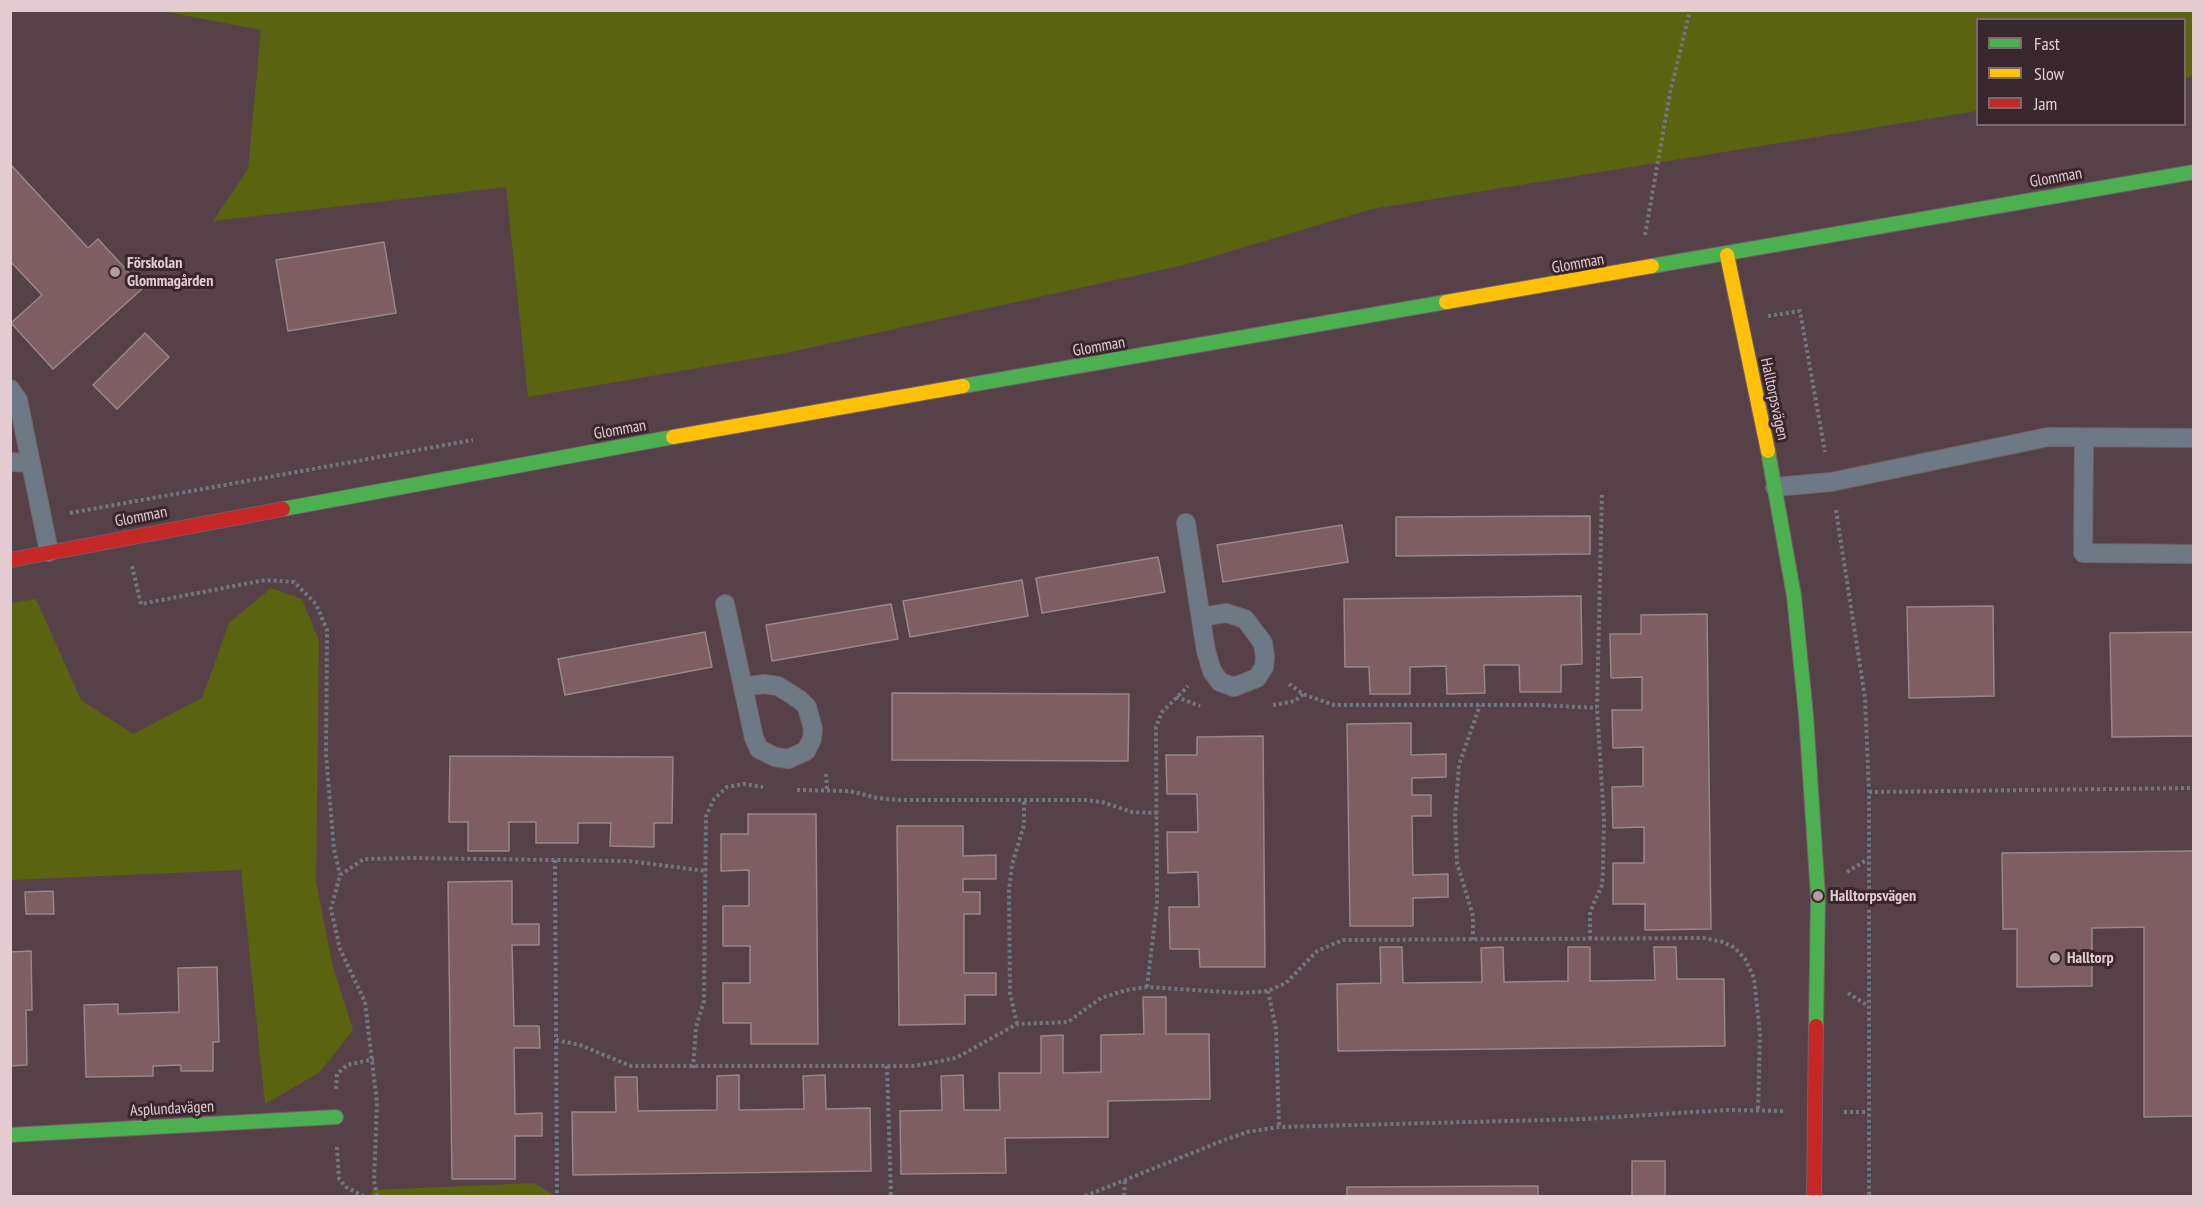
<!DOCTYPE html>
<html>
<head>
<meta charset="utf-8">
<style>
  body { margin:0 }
  #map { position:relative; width:2204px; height:1207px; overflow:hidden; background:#574148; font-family:"PT Sans Narrow",sans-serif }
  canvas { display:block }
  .frame { position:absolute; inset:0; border:12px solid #e3cbd1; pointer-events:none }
  .legend { position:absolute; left:1976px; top:18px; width:210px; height:108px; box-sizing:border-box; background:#38272c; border:2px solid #7c696e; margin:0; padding:8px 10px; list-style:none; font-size:18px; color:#e3cbd1 }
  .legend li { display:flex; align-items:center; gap:12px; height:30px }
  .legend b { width:30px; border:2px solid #7c696e }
</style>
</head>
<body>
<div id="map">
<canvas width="2204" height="1207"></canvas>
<div class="frame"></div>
<ul class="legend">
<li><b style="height:8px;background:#4caf50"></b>Fast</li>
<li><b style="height:8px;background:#ffc107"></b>Slow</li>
<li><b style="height:8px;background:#c62828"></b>Jam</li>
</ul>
</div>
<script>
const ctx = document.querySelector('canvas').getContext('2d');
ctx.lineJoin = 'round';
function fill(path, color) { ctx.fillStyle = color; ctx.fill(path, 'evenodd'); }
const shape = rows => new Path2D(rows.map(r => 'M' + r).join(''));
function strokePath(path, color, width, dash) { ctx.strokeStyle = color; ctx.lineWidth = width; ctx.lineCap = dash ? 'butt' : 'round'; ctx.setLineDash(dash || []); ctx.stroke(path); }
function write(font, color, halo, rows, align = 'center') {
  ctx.font = font + ' "PT Sans Narrow",sans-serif'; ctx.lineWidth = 6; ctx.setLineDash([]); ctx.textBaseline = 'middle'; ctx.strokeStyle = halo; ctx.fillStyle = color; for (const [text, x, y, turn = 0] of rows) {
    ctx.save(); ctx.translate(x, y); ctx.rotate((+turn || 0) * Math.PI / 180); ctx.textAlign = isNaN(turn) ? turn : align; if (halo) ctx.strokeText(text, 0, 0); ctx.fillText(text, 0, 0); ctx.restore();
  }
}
const green = shape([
  [2193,10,2193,76,2185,78,2184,20,1978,20,1977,111,1372,209,1188,264,786,353,528,397,506,187,213,221,248,169,261,30,162,11],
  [271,588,302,599,319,641,316,881,332,963,353,1030,320,1072,265,1104,241,870,11,880,10,603,36,599,81,700,133,734,202,698,229,623],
  [534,1183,556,1196,371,1196,372,1190]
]);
const building = shape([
  [10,164,88,248,98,239,143,288,53,369,11,323,42,295,10,261,10,164],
  [384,242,396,313,288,331,276,260,384,242],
  [145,333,169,357,117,409,93,385,145,333],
  [1590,516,1590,554,1396,556,1396,517,1590,516],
  [1342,525,1348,562,1223,582,1217,545,1342,525],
  [1158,557,1165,592,1042,613,1036,578,1158,557],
  [1022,580,1028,616,910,637,903,601,1022,580],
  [1581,596,1582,664,1561,665,1561,692,1520,692,1519,665,1484,665,1485,693,1447,694,1446,666,1410,667,1410,694,1370,694,1369,667,1345,667,1344,599,1581,596],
  [891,604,898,639,772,661,766,625,891,604],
  [1993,606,1994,696,1909,698,1907,607,1993,606],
  [1707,614,1711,929,1645,930,1645,904,1613,904,1613,863,1644,863,1644,827,1613,828,1612,787,1643,786,1643,747,1613,748,1612,710,1642,710,1642,677,1611,678,1610,634,1641,634,1641,615,1707,614],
  [705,632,712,667,565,695,558,659,705,632],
  [2194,632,2194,736,2112,737,2110,633,2194,632],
  [892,693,1129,694,1128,761,892,760,892,693],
  [1411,723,1411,755,1446,754,1446,777,1412,778,1412,795,1431,795,1431,816,1412,816,1413,875,1448,874,1448,897,1413,898,1413,926,1350,926,1347,724,1411,723],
  [1263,736,1265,967,1200,967,1199,949,1170,949,1169,907,1199,907,1198,872,1168,873,1167,832,1198,832,1197,794,1167,794,1166,755,1197,755,1197,737,1263,736],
  [450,756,673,757,672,823,654,823,654,847,610,846,611,823,578,823,578,843,536,843,536,822,509,822,509,851,468,851,468,822,449,822,450,756],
  [748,814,816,814,818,1044,751,1044,751,1023,723,1023,723,983,750,983,750,946,723,946,723,906,749,906,749,870,721,871,721,834,748,834,748,814],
  [897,826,963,826,963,856,996,855,996,879,963,879,963,892,980,892,980,914,964,914,964,973,996,973,996,995,965,995,965,1024,899,1025,897,826],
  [2194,851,2194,1116,2144,1117,2144,927,2092,928,2092,986,2017,987,2017,929,2003,929,2002,853,2194,851],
  [512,881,512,924,539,924,539,945,512,945,514,1026,539,1026,540,1048,514,1048,515,1114,542,1113,542,1136,515,1136,515,1179,452,1179,448,882,512,881],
  [53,891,54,914,26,914,25,892,53,891],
  [1380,947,1402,947,1403,983,1482,982,1481,948,1503,947,1504,982,1568,981,1568,947,1590,947,1590,981,1655,980,1654,947,1676,947,1677,979,1724,979,1725,1046,1338,1051,1337,984,1381,983,1380,947],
  [31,951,32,1010,26,1010,27,1065,10,1066,10,952,31,951],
  [217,967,219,1042,213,1042,213,1071,181,1071,181,1065,153,1066,153,1076,86,1077,84,1005,118,1004,118,1014,179,1012,178,968,217,967],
  [1143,997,1166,997,1166,1034,1209,1034,1210,1099,1108,1101,1108,1137,1005,1138,1006,1173,901,1174,900,1111,942,1110,941,1076,963,1075,964,1110,1000,1110,999,1073,1041,1073,1041,1036,1063,1035,1063,1073,1101,1072,1101,1035,1144,1034,1143,997],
  [739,1075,739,1110,804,1109,803,1076,825,1075,826,1109,870,1108,871,1171,573,1175,572,1112,616,1112,615,1077,637,1077,638,1111,717,1110,717,1076,739,1075],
  [1632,1161,1665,1161,1665,1196,1632,1196,1632,1161],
  [1538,1186,1538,1196,1577,1196,1347,1196,1347,1187,1538,1186]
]);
const path = shape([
  [1645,235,1670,93,1690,10],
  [1768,316,1800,311,1825,452],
  [1836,510,1865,698,1869,792,1869,1196],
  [70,513,473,440],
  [132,566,141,604,265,580,294,582,316,604,327,630,326,755,334,849,340,875],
  [1289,684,1303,694,1334,705,1540,705,1597,708],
  [1176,697,1200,706],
  [1273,705,1295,701,1303,694],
  [826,774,827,790],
  [797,790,850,791,877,798,900,800,1084,800,1102,802,1132,812,1158,813],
  [1869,792,2194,788],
  [555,860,557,1196],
  [1847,872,1868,859],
  [1590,939,1590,912,1602,885,1603,871,1604,820,1597,708,1602,492],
  [1473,940,1473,916,1457,863,1455,817,1459,765,1480,705],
  [1147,987,1157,903,1156,727,1162,712,1188,686],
  [1268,991,1276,1029,1279,1127],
  [1848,993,1868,1006],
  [1017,1024,1010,993,1009,890,1012,865,1024,825,1024,800],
  [556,1040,580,1045,631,1066,915,1066,956,1058,1017,1024,1068,1022,1101,998,1126,990,1147,987,1241,993,1268,991,1286,983,1317,951,1343,940,1703,938,1723,942,1735,948,1745,959,1754,978,1760,1034,1758,1111],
  [887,1066,891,1196],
  [693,1068,696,1027,704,1001,706,816,714,799,727,787,744,784,763,787],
  [336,1089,337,1074,347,1065,374,1059],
  [1844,1112,1867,1112],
  [337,1147,339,1179,346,1187,363,1196],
  [377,1196,374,1181,377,1103,365,1002,340,949,331,909,340,875,364,859,411,858,629,861,706,871],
  [1085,1196,1227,1139,1247,1132,1279,1127,1584,1119,1727,1110,1786,1111],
  [1124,1196,1125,1181]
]);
const lane = shape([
  [10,389,18,400,49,552],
  [2084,438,2083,553,2194,554],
  [10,462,31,463],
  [1775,487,1831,482,2048,437,2194,438],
  [1186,523,1206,651,1212,671,1220,682,1234,687,1257,678,1264,667,1265,657,1263,643,1245,619,1226,613,1201,617],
  [725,604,743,687,754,738,759,749,775,757,788,759,806,751,812,739,813,729,807,707,800,700,778,686,764,684,743,687]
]);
const fast = shape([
  [1652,266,2194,172],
  [963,386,1446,302],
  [1768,451,1794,596,1806,715,1818,896,1816,1026],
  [283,509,673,437],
  [10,1135,336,1117]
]);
const slow = shape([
  [1727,255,1768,451],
  [1446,302,1652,266],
  [673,437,963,386]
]);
const jam = shape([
  [10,560,283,509],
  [1814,1196,1816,1026]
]);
const markers = [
  [115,272,6,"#b29ba1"],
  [1818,896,6,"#b29ba1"],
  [2055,958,6,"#b29ba1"]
];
const streetNames = [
  ["Glomman",2056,178,-10],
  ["Glomman",1578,264,-10],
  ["Glomman",1099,347,-10],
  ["Halltorpsvägen",1774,399,78],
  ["Glomman",620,430,-10],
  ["Glomman",141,517,-11],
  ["Asplundavägen",172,1109,-3]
];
const poiNames = [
  ["Förskolan",127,263],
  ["Glommagården",127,281],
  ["Halltorpsvägen",1830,896],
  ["Halltorp",2067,958]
];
fill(green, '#5a6310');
fill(building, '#7e5e62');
strokePath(building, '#988689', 1.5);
strokePath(lane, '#746167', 20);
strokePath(fast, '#746167', 16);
strokePath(slow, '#746167', 16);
strokePath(jam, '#746167', 16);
strokePath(path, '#717780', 4, [3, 3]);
strokePath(lane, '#6d7a86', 18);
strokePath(fast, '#4caf50', 14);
strokePath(slow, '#ffc107', 14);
strokePath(jam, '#c62828', 14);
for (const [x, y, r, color] of markers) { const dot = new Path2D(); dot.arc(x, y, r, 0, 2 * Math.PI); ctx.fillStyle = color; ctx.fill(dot); strokePath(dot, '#38272c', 2); }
write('16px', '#e3cbd1', '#38272c', streetNames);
write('bold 16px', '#e3cbd1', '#38272c', poiNames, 'left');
</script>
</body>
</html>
